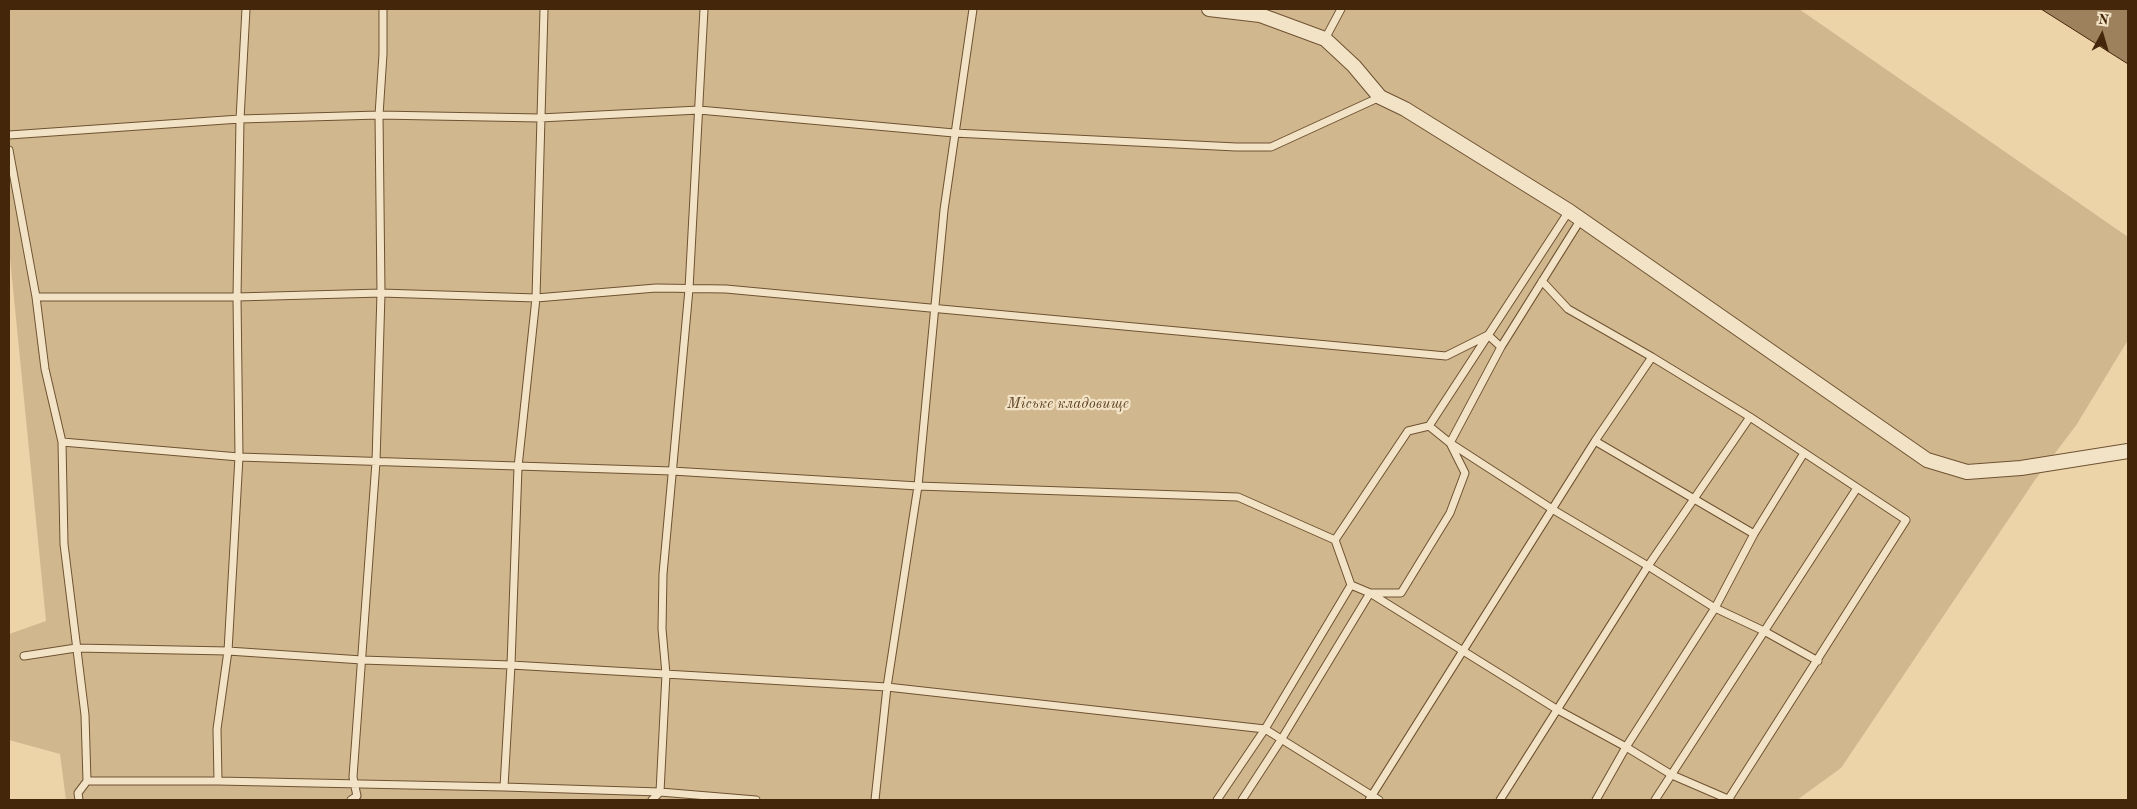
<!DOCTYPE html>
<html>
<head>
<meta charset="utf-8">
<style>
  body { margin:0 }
  #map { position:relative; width:2137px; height:809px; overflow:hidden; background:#edd4a8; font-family:"Old Standard TT",serif }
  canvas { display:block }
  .frame { position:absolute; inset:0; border:10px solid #44270a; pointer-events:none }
  .north { position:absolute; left:2077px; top:10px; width:50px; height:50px; -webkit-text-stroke:4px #f3e3c6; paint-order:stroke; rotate:6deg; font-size:14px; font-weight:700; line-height:20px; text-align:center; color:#44270a }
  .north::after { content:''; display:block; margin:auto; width:18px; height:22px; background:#44270a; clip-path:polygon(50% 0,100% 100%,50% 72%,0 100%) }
</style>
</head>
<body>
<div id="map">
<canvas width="2137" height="809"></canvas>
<div class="frame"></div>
<div class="north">N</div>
</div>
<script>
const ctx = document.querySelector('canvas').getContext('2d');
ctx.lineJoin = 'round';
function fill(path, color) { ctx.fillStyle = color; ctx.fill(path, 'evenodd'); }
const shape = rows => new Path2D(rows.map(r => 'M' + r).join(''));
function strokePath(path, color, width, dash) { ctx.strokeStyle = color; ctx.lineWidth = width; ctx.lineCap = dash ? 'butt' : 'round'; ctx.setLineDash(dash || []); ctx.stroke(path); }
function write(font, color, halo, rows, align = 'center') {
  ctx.font = font + ' "Old Standard TT",serif'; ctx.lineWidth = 4.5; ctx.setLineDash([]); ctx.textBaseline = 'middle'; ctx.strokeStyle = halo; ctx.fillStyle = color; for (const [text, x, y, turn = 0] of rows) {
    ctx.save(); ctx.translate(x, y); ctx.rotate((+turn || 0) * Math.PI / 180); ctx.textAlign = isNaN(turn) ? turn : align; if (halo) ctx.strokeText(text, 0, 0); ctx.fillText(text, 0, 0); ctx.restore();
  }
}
const green = shape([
  [9,9,1799,9,2128,237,2128,340,2077,424,2035,480,1841,768,1797,800,66,800,60,754,9,740,9,634,46,621,9,248]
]);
const building = shape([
  [2041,9,2128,9,2128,64,2041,9]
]);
const lane = shape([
  [1325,39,1341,9],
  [9,135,240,119,379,115,540,118,699,110,954,133,1236,147,1271,147,1380,97],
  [9,150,36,297,45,369,62,442,64,544,85,715,87,781,78,793,79,800],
  [1542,281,1568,309,1652,357,1750,417,1906,520,1728,800],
  [36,297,237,297,381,293,536,298,656,288,726,289,1446,356,1488,335,1501,347],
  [1429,426,1450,443,1552,509,1648,566,1715,608,1764,631,1818,661],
  [1595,441,1754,534],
  [62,442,239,457,672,471,918,486,1238,497,1335,540],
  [1351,585,1370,593,1558,710,1626,747,1672,775,1730,800],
  [24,656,76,648,228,651,362,660,511,665,887,687,1265,729,1379,800],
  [87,781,218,781,504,787,660,792,756,800],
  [218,781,217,729,228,651,239,457,237,297,240,119,246,9],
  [504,787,511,665,518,467,536,298,544,9],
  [351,800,357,796,353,777,376,462,381,293,379,115,383,54,383,9],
  [652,800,660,792,666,674,662,629,663,574,689,289,704,9],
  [875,800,887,687,918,486,944,210,973,9],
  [1217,800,1265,729,1351,585,1335,540,1408,431,1429,426,1569,211],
  [1242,800,1281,740,1370,593,1401,593,1450,513,1465,473,1450,443,1501,347,1581,219],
  [1369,800,1595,441,1652,357],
  [1500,800,1648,566,1750,417],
  [1596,800,1626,747,1715,608,1754,534,1804,453],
  [1655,800,1857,488]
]);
const street = shape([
  [1209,9,1260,15,1325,39,1354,66,1380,97,1405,109,1569,211,1927,460,1967,472,2021,468,2128,451]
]);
const parkNames = [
  ["Міське кладовище",1068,404]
];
fill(green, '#d0b78d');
fill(building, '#9c815c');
strokePath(building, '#44270a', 1);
strokePath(lane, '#6e5232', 9);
strokePath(street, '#6e5232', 16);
strokePath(lane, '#f3e3c6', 7);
strokePath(street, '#f3e3c6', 14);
write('italic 15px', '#604424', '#f3e3c6', parkNames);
</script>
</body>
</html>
